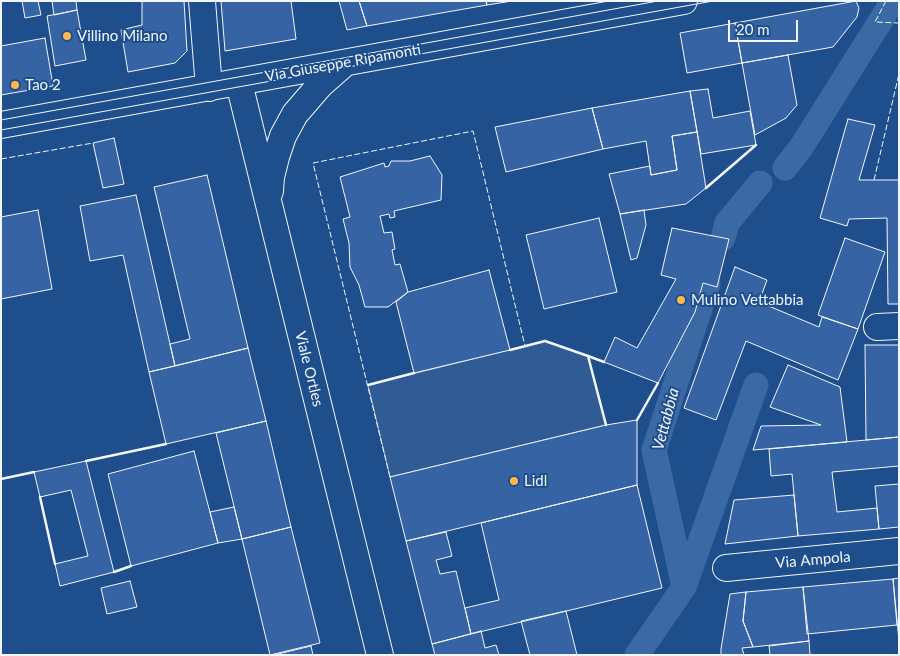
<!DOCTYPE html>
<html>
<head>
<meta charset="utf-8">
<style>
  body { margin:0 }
  #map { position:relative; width:900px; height:656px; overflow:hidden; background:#1f4e8c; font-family:Lato,sans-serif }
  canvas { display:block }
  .frame { position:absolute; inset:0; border:2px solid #f2f6ff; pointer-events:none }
  .scale { position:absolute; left:728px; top:20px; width:70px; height:22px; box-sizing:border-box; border:2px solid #f2f6ff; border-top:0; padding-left:6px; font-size:15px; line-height:18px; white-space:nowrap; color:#f2f6ff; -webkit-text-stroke:4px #1f4e8c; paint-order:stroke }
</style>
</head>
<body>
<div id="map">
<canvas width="900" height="656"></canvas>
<div class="frame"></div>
<div class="scale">20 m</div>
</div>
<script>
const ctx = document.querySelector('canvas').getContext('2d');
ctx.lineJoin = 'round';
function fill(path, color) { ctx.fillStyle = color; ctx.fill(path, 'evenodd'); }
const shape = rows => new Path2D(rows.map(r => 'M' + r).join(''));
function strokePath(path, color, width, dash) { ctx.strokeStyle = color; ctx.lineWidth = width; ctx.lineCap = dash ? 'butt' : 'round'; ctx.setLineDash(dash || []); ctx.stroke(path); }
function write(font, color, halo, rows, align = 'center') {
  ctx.font = font + ' Lato,sans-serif'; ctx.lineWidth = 4; ctx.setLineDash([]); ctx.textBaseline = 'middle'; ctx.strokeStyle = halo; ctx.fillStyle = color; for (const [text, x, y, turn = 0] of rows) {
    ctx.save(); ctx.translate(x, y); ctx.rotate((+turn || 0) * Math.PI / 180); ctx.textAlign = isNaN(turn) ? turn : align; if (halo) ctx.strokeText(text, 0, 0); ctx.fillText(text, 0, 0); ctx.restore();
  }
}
const parking = shape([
  [545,341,588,356,606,425,390,477,368,385,545,341]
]);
const canal = shape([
  [785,168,802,146,893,1],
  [723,238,727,223,760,183],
  [684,587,756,385],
  [637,655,684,587,654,450,708,284]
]);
const building = shape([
  [22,1,38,1,41,15,25,18,22,1],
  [52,1,76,1,77,10,54,15,52,1],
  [142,1,184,1,187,51,175,63,128,72,121,30,142,25,142,1],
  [221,1,291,1,296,39,225,51,221,1],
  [339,1,359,1,367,26,347,30,339,1],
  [359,1,486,1,487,5,367,26,359,1],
  [486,1,512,1,487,5,486,1],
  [856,1,859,8,857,17,833,47,742,63,735,23,856,1],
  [77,10,86,60,55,66,47,16,77,10],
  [735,23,742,63,687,73,680,33,735,23],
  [45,38,53,86,1,95,1,46,45,38],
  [788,55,797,105,786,118,755,135,742,63,788,55],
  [708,89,713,118,750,111,756,145,701,154,690,91,708,89],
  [690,91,697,132,672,136,677,170,651,175,646,141,603,149,592,108,690,91],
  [592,108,603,149,506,172,495,127,592,108],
  [848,119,875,125,859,180,899,180,899,304,888,304,887,218,849,219,847,226,820,218,848,119],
  [697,132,706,188,686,204,620,214,609,174,650,166,651,175,677,170,672,136,697,132],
  [114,138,124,184,103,188,93,143,114,138],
  [430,156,442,175,441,200,394,211,395,217,390,218,389,214,380,216,384,233,392,232,395,249,392,250,395,265,400,264,408,292,388,307,365,307,359,285,350,267,349,243,343,219,350,217,340,177,384,163,385,167,389,166,391,161,410,161,430,156],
  [207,175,248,348,175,366,170,344,190,339,154,187,207,175],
  [136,195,175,366,149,372,123,255,90,261,80,206,136,195],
  [38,210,52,289,1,299,1,217,38,210],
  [644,210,646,225,637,258,631,260,620,214,644,210],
  [599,218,617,292,544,309,526,235,599,218],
  [672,228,729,239,717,287,703,283,695,312,658,383,604,362,615,337,637,348,676,279,661,275,672,228],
  [845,238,885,252,858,329,818,315,845,238],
  [735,267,767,280,759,302,819,327,822,317,858,329,838,380,746,341,716,420,684,408,735,267],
  [489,270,510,350,414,373,396,302,408,292,489,270],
  [865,345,899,345,899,437,866,440,865,345],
  [248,348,266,421,166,444,149,372,248,348],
  [788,365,840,387,847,442,753,450,761,426,821,425,770,407,788,365],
  [637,420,637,485,406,541,390,477,606,425,637,420],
  [266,421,291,527,242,539,216,433,266,421],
  [899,437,899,466,832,472,837,512,877,508,879,529,798,536,792,474,771,476,769,449,899,437],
  [194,451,218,543,131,566,108,474,194,451],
  [86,461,114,572,60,586,55,564,88,556,71,490,40,497,34,472,86,461],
  [899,484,899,527,879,529,875,486,899,484],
  [637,485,662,588,471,634,465,608,499,600,481,523,637,485],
  [794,495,798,536,725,544,734,500,794,495],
  [234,507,242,539,218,543,210,512,234,507],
  [291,527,320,643,270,655,242,539,291,527],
  [446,532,452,556,436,560,440,574,456,571,471,634,432,644,406,541,446,532],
  [899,578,899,641,893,579,899,578],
  [893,579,897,625,807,634,803,587,893,579],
  [130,581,137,607,107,614,101,588,130,581],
  [803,587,809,641,753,647,743,621,746,592,803,587],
  [746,592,743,621,753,647,742,648,744,655,721,655,721,649,730,594,746,592],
  [566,611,577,655,530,655,521,621,566,611],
  [481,631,485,648,496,645,499,655,435,655,432,644,481,631],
  [809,641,810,655,770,655,769,646,809,641],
  [311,646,313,655,274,655,311,646]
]);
const minor = shape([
  [202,1,209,88],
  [239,83,380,655],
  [1,125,684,1],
  [270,191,271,177,276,157,283,136,295,114,320,85,345,63],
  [877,327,899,326],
  [726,568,899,551]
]);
const tram = shape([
  [1,120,658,1],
  [1,130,713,1]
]);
const fence = shape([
  [886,1,875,22,899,23],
  [1,159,93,143],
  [874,180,899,74],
  [390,477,313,163,473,131,525,346]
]);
const wall = shape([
  [706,188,756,145],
  [510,350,545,341,588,356],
  [604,362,588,356,606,425],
  [368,385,414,373],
  [637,420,658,383],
  [86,461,166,444],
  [1,479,34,472],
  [40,497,55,564],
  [114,572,131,566]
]);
const markers = [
  [67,36,5,"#ffb74d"],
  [15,85,5,"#ffb74d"],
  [681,300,5,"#ffb74d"],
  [514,481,5,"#ffb74d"]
];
const poiNames = [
  ["Villino Milano",77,36],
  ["Tao 2",25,85],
  ["Mulino Vettabbia",691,300],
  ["Lidl",524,481]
];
const streetNames = [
  ["Via Giuseppe Ripamonti",343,63,-10],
  ["Viale Ortles",309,369,76],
  ["Via Ampola",813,560,-5]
];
const waterNames = [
  ["Vettabbia",666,419,-75]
];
fill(parking, '#305b95');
strokePath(parking, '#a8bbd7', 1);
strokePath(canal, '#3b69a3', 25);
fill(building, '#3563a3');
strokePath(building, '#f2f6ff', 1);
strokePath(minor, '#f2f6ff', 28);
strokePath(minor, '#1f4e8c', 26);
strokePath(tram, '#f2f6ff', 1);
strokePath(fence, '#f2f6ff', 1, [6, 2.5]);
strokePath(wall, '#f2f6ff', 2.5);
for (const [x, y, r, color] of markers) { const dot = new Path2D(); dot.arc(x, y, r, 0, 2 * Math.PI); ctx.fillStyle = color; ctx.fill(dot); strokePath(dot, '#1f4e8c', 2); }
write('15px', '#f2f6ff', '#1f4e8c', poiNames, 'left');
write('15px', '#f2f6ff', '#1f4e8c', streetNames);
write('italic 16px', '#f2f6ff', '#1f4e8c', waterNames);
</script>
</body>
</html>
